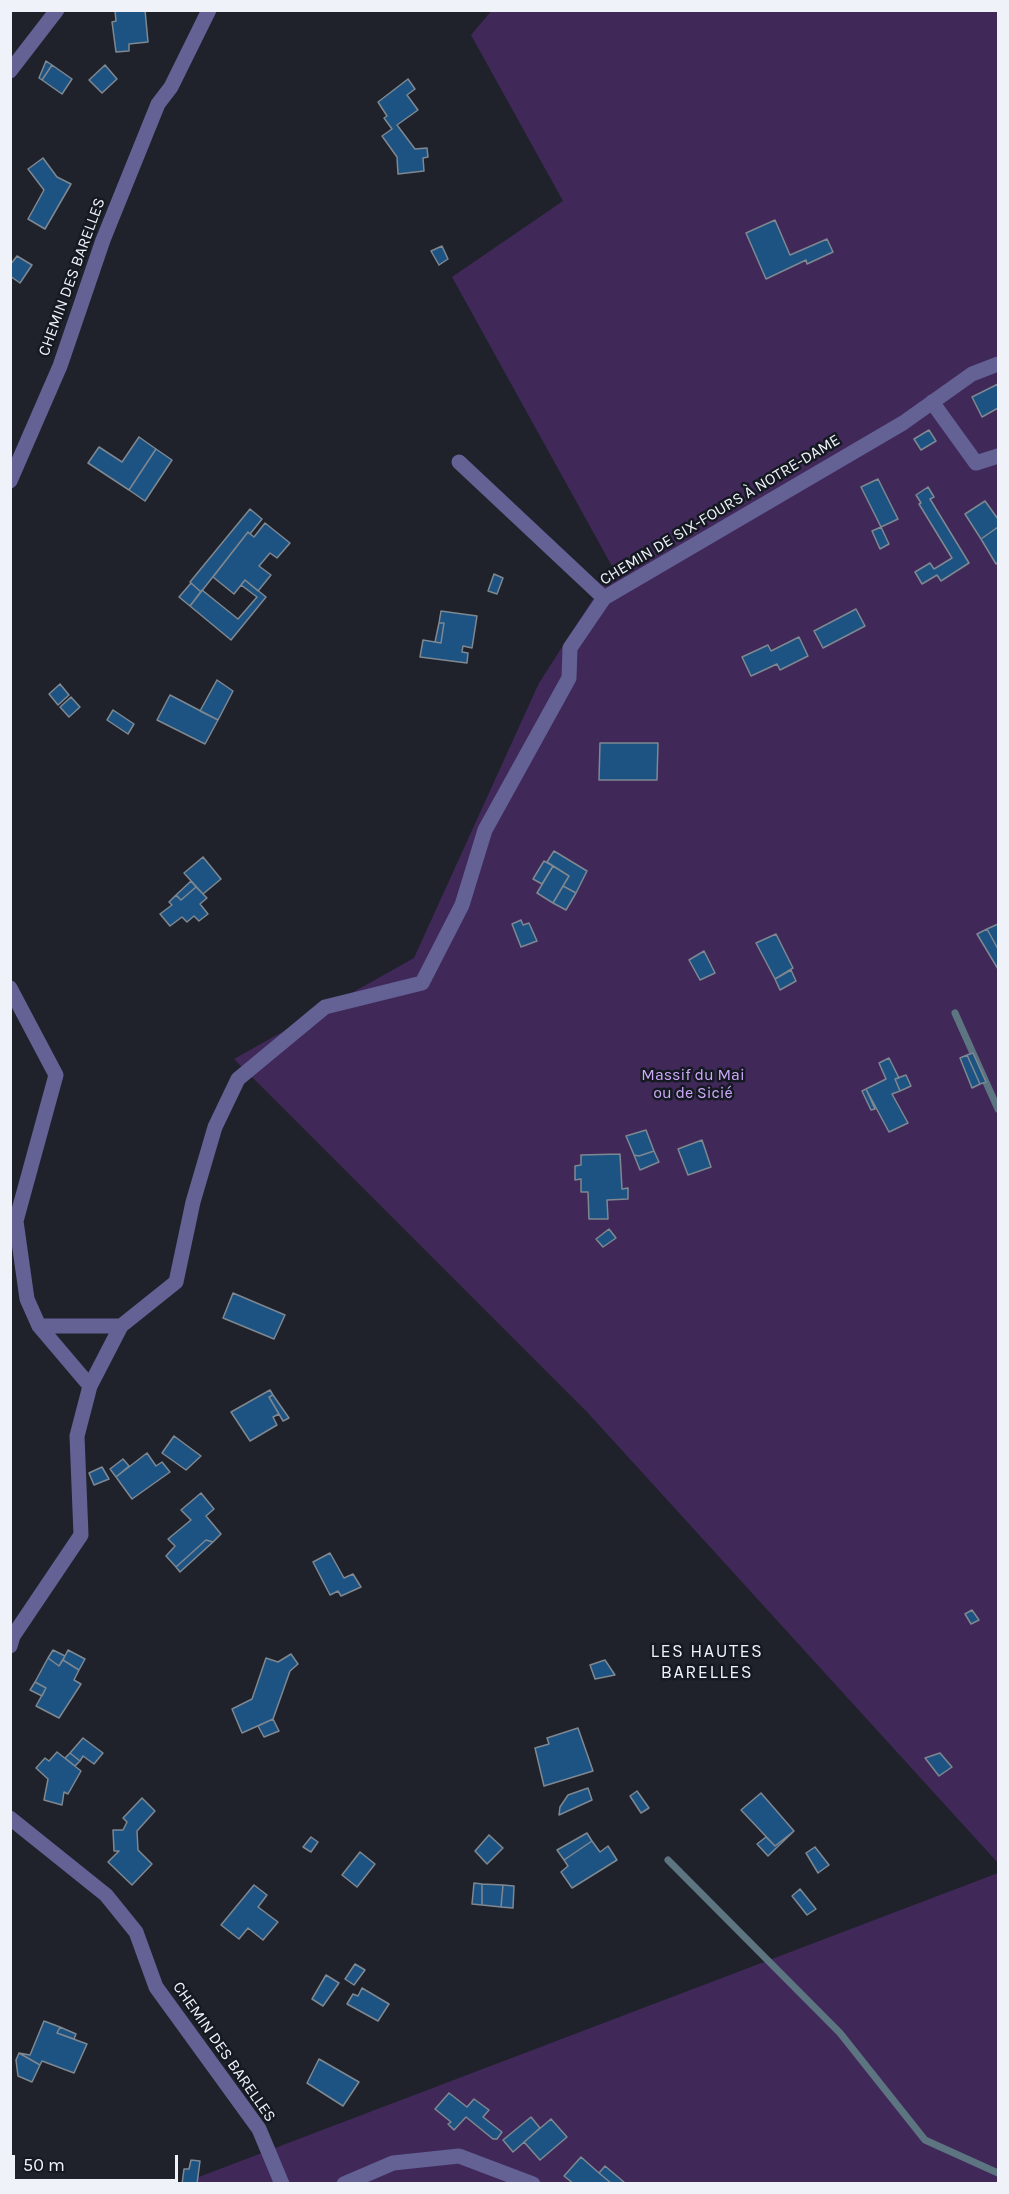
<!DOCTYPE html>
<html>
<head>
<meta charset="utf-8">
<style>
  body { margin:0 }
  #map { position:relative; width:1009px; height:2194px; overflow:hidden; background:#1f222b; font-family:Karla,sans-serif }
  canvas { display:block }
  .frame { position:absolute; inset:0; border:12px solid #eff2f8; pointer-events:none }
  .scale { position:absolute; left:12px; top:2155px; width:166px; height:27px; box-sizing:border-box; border:3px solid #eff2f8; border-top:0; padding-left:8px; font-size:18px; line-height:21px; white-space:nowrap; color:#eff2f8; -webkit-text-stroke:4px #151921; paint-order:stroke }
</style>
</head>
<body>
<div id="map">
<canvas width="1009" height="2194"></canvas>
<div class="frame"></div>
<div class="scale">50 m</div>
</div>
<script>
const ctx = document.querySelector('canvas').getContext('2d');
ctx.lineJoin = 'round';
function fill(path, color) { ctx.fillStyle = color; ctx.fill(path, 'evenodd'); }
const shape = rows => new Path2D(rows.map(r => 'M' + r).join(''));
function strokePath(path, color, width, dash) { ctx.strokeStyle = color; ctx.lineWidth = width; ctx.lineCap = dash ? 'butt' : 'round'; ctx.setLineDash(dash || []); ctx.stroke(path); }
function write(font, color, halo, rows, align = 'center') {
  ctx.font = font + ' Karla,sans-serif'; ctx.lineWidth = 5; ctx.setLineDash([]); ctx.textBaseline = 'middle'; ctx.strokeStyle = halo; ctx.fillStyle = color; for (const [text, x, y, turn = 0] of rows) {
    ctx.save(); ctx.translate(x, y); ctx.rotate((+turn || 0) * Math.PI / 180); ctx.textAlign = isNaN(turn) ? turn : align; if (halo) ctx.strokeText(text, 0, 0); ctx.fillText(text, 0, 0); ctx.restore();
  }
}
const green = shape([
  [492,10,998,11,998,1863,588,1413,234,1059,414,958,539,683,613,568,452,277,563,201,471,35],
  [998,1873,998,2183,183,2183]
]);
const stream = shape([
  [955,1013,998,1109],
  [668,1860,840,2033,925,2140,998,2173]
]);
const building = shape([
  [145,10,148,42,129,44,129,51,116,52,112,22,116,21,115,11,112,10,145,10],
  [46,61,52,65,42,80,39,78,46,61],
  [52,65,72,79,62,94,42,80,52,65],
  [105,65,117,79,102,93,89,80,105,65],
  [408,79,415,89,407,95,418,110,397,125,415,149,427,148,428,157,423,158,424,171,398,174,397,157,382,136,392,129,384,118,387,116,378,102,408,79],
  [43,158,57,177,71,184,45,229,28,219,44,190,28,169,43,158],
  [775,220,790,255,827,239,833,252,807,264,806,260,766,279,746,233,775,220],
  [442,246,448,259,439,265,431,251,442,246],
  [17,256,32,265,20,283,10,276,10,265,17,256],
  [998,384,998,408,982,417,972,397,998,384],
  [929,430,936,441,921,450,914,439,929,430],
  [139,437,156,449,129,490,88,463,99,447,122,462,139,437],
  [156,449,172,460,145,501,129,490,156,449],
  [878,479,898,519,881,527,861,487,878,479],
  [928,487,934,497,930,499,969,563,941,581,937,575,922,584,915,572,930,563,934,569,952,558,919,504,921,503,916,495,928,487],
  [985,501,998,519,998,527,981,539,965,514,985,501],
  [250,509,262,519,250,534,248,532,201,592,190,582,250,509],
  [265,523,290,543,277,558,270,553,259,566,271,575,258,591,245,580,234,594,213,577,248,532,254,537,265,523],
  [881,527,889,544,880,549,872,531,881,527],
  [998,527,998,562,996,564,981,539,998,527],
  [494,574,503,578,497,594,488,591,494,574],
  [245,580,266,597,231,640,190,606,202,590,238,619,257,597,241,585,245,580],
  [191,583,201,592,190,606,179,597,191,583],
  [856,609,865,626,823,648,814,631,856,609],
  [441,611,477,616,472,648,463,646,462,652,468,653,467,663,420,657,423,640,441,643,444,623,439,623,441,611],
  [439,623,444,623,441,643,435,642,439,623],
  [799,637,808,656,780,670,777,664,751,676,742,657,768,645,771,651,799,637],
  [217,680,233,691,218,720,200,711,217,680],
  [60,684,69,695,58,705,49,694,60,684],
  [170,695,218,720,205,744,157,720,170,695],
  [71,697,80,707,69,717,60,707,71,697],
  [113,710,134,724,128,734,107,720,113,710],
  [600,743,658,743,657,780,599,780,600,743],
  [554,851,587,871,576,893,563,886,569,876,547,862,554,851],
  [203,857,221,879,203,894,184,873,203,857],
  [544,861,553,866,542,884,533,879,544,861],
  [553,866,569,876,553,903,537,893,553,866],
  [191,881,196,887,181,900,176,895,191,881],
  [563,886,576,893,566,910,553,903,563,886],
  [196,887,207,898,200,904,208,914,199,921,194,916,187,922,182,917,170,926,160,914,172,905,169,902,176,895,181,900,196,887],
  [521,920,523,925,529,923,537,941,521,947,512,924,521,920],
  [998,924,998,949,987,929,998,924],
  [987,929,998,949,998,969,977,934,987,929],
  [776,934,793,968,775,979,756,943,776,934],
  [704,951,715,973,700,980,689,960,704,951],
  [791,970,796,981,780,990,775,979,791,970],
  [973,1053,986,1082,980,1084,967,1055,973,1053],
  [967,1055,980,1084,972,1088,960,1058,967,1055],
  [889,1058,899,1078,895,1079,900,1091,892,1094,908,1123,889,1132,866,1089,886,1079,879,1063,889,1058],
  [906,1075,911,1086,900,1091,895,1079,906,1075],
  [866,1089,875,1109,871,1110,862,1091,866,1089],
  [646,1130,654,1151,639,1156,634,1155,626,1136,646,1130],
  [702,1140,711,1167,688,1175,678,1149,702,1140],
  [654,1151,659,1162,640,1170,634,1155,639,1156,654,1151],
  [620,1154,622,1189,628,1188,628,1199,607,1200,608,1219,589,1219,588,1192,581,1192,581,1179,575,1180,575,1166,581,1165,581,1155,620,1154],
  [609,1229,616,1238,603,1247,596,1239,609,1229],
  [233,1293,285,1315,274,1339,223,1318,233,1293],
  [270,1390,273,1395,269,1397,279,1414,273,1417,277,1425,250,1441,231,1412,270,1390],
  [273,1395,289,1418,283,1421,269,1397,273,1395],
  [174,1436,201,1456,186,1470,162,1453,174,1436],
  [147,1453,156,1466,162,1462,170,1472,132,1499,116,1477,147,1453],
  [123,1459,129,1466,116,1477,110,1469,123,1459],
  [102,1467,109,1479,94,1485,89,1473,102,1467],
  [201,1493,214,1509,206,1516,221,1534,213,1542,206,1540,176,1567,166,1556,175,1546,168,1539,191,1520,181,1510,201,1493],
  [206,1540,213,1542,180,1572,176,1567,206,1540],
  [330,1553,344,1578,353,1574,361,1587,341,1596,338,1591,330,1595,313,1562,330,1553],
  [972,1610,979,1620,971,1624,965,1614,972,1610],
  [53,1650,65,1656,59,1666,48,1658,53,1650],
  [68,1650,85,1659,79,1670,63,1660,68,1650],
  [291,1654,298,1664,290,1671,273,1719,242,1733,232,1709,252,1699,266,1658,278,1662,291,1654],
  [48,1658,59,1666,63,1660,79,1670,74,1680,81,1684,59,1718,36,1706,46,1688,35,1682,48,1658],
  [605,1660,615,1675,595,1679,590,1665,605,1660],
  [35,1682,46,1688,42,1696,30,1690,35,1682],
  [273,1719,279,1731,264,1737,258,1726,273,1719],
  [578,1728,593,1771,544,1786,535,1748,549,1744,547,1738,578,1728],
  [83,1738,103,1753,94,1764,83,1756,80,1761,70,1753,83,1738],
  [57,1752,81,1771,68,1794,64,1792,62,1805,44,1800,48,1779,36,1768,45,1758,49,1761,57,1752],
  [70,1753,80,1761,75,1766,65,1758,70,1753],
  [940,1753,952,1767,939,1776,925,1758,940,1753],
  [588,1788,592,1800,559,1815,560,1807,568,1795,588,1788],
  [637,1791,649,1808,641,1813,630,1796,637,1791],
  [761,1793,794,1831,775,1846,741,1810,761,1793],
  [142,1798,155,1811,137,1831,138,1850,152,1864,132,1885,108,1862,119,1851,114,1851,113,1830,123,1830,127,1822,123,1818,142,1798],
  [794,1831,768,1856,757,1844,766,1837,775,1846,794,1831],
  [587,1833,592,1841,564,1860,557,1850,587,1833],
  [489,1835,503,1848,487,1864,475,1851,489,1835],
  [311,1837,318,1842,311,1852,303,1847,311,1837],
  [592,1841,600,1852,608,1846,617,1860,572,1888,561,1872,568,1866,564,1860,592,1841],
  [815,1847,829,1865,818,1873,806,1853,815,1847],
  [360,1852,375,1864,357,1887,342,1875,360,1852],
  [474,1883,482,1884,482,1905,472,1904,474,1883],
  [482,1884,503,1885,501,1907,482,1905,482,1884],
  [254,1885,267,1895,258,1907,278,1922,263,1940,248,1928,239,1939,221,1925,254,1885],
  [503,1885,514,1886,513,1908,501,1907,503,1885],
  [800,1889,816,1909,807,1915,792,1896,800,1889],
  [355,1964,365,1970,354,1985,345,1979,355,1964],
  [326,1975,339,1983,323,2006,312,1999,326,1975],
  [362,1988,389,2004,378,2021,347,2004,353,1994,358,1996,362,1988],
  [44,2021,60,2027,57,2033,87,2044,74,2073,42,2061,40,2065,19,2053,30,2055,44,2021],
  [60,2027,76,2034,74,2039,57,2033,60,2027],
  [19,2053,40,2065,32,2082,18,2076,16,2060,19,2053],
  [319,2059,359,2082,343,2106,307,2083,319,2059],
  [449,2093,467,2107,474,2099,489,2110,483,2117,502,2132,497,2139,493,2139,466,2117,454,2130,448,2124,451,2122,435,2109,449,2093],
  [531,2117,540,2128,513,2152,503,2140,531,2117],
  [551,2119,567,2137,540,2160,524,2142,551,2119],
  [581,2157,599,2173,612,2184,574,2184,564,2176,581,2157],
  [191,2160,200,2161,197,2184,182,2184,184,2169,189,2169,191,2160],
  [605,2166,625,2183,612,2184,599,2173,605,2166]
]);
const minor = shape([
  [10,71,57,10],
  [932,402,976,463,998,456],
  [459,462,604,598],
  [10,481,60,366,103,240,158,104,171,87,209,10],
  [10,988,56,1075,16,1221,27,1299,39,1326,90,1386,121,1326,39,1326],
  [121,1326,176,1282,193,1202,215,1127,238,1079,325,1007,422,983,462,905,485,830,569,678,570,648,604,598,903,423,972,374,998,364],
  [10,1646,13,1636,81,1535,77,1436,90,1386],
  [10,1818,106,1895,136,1932,156,1987,259,2129,282,2184],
  [344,2184,393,2163,459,2156,533,2184]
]);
const streetNames = [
  ["CHEMIN DES BARELLES",72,277,-70],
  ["CHEMIN DE SIX-FOURS À NOTRE-DAME",720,510,-31],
  ["CHEMIN DES BARELLES",224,2052,55]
];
const parkNames = [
  ["Massif du Mai",693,1075],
  ["ou de Sicié",693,1093]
];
const neighbourhoodNames = [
  ["LES HAUTES",707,1652],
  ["BARELLES",707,1673]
];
fill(green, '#402959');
strokePath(stream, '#5c7581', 7);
fill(building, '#1d5382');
strokePath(building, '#7f8891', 1.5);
strokePath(minor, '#646195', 15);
write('16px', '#eff2f8', '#151921', streetNames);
write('16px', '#cfaafc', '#151921', parkNames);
ctx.letterSpacing = '1.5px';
write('18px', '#eff2f8', '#151921', neighbourhoodNames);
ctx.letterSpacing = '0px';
</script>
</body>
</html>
